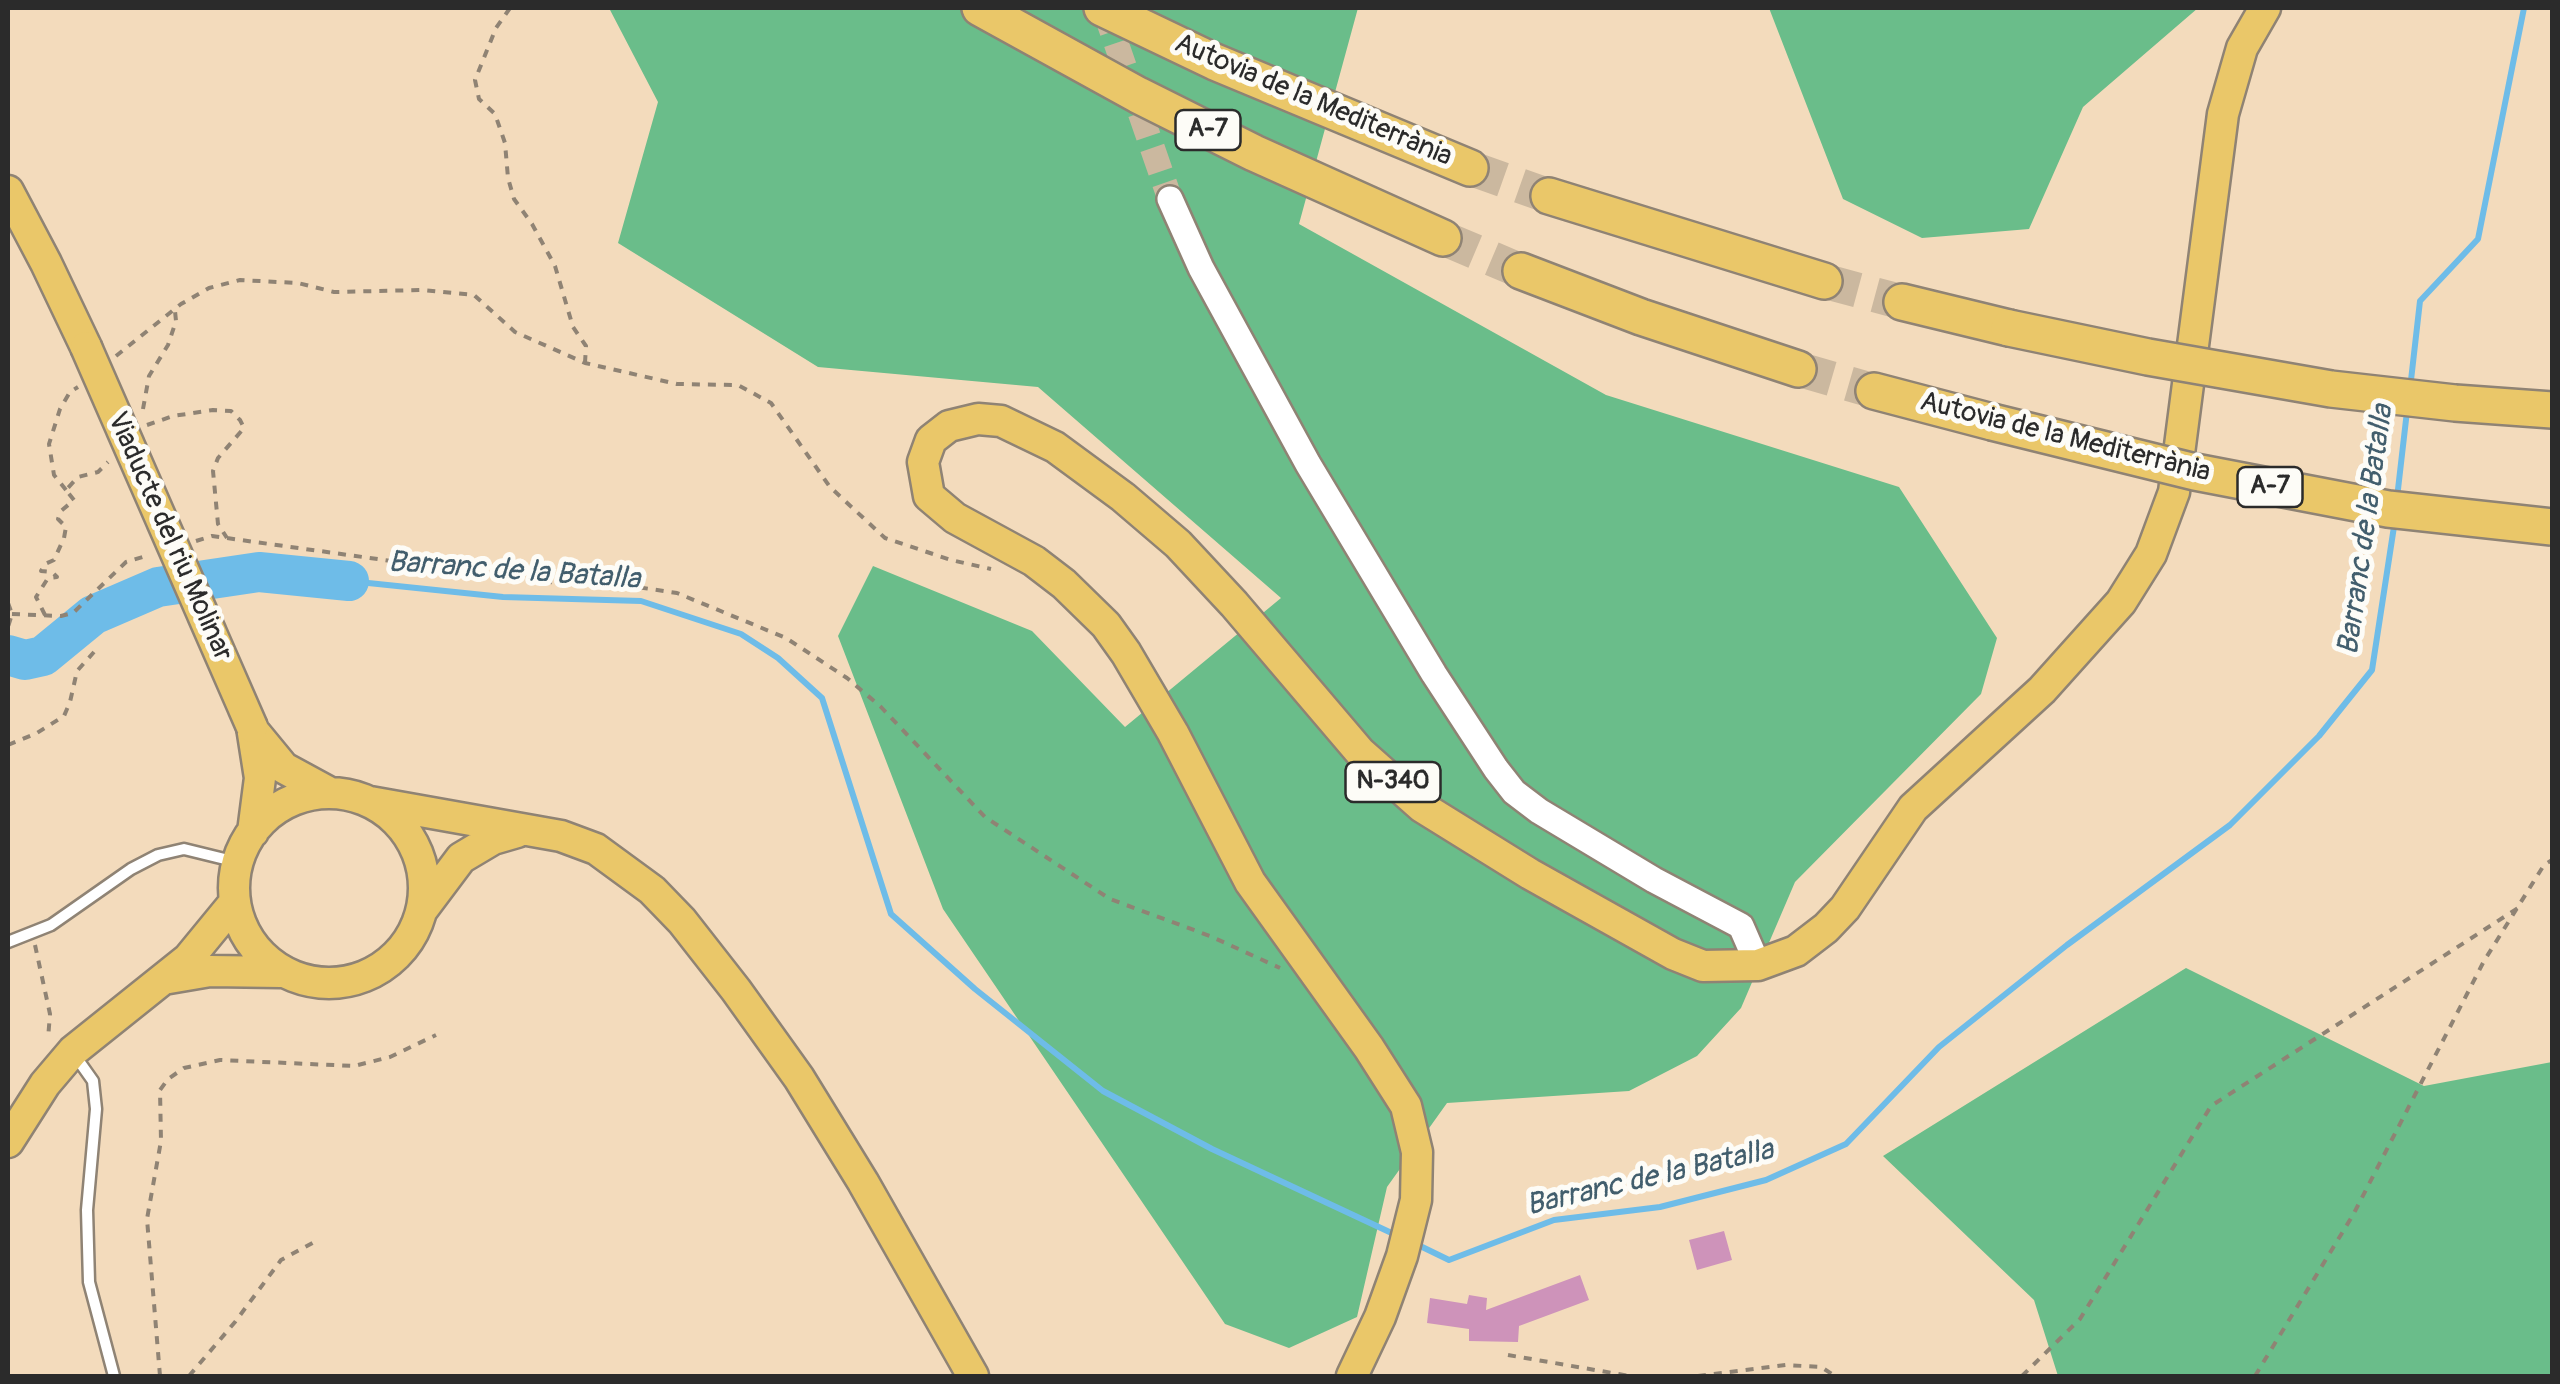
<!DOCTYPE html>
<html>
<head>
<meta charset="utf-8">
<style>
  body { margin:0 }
  #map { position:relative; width:2560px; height:1384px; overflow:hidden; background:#f3dbbc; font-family:Pangolin,sans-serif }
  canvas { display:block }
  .frame { position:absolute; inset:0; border:10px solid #2b2b2b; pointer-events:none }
</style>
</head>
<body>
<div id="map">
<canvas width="2560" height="1384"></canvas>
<div class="frame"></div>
</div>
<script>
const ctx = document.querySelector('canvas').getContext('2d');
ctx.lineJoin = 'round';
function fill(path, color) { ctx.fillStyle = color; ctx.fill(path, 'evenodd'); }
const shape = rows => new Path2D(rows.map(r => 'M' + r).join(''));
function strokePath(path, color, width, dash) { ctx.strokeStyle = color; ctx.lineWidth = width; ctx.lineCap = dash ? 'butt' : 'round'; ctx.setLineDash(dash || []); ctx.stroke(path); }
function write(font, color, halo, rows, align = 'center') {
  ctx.font = font + ' Pangolin,sans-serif'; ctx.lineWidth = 10; ctx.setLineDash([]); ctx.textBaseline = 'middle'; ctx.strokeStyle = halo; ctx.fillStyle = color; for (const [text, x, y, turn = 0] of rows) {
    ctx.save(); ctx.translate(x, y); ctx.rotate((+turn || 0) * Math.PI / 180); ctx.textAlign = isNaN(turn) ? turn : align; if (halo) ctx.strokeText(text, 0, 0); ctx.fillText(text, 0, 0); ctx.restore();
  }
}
const forest = shape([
  [609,8,1358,8,1299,224,1606,395,1899,487,1997,638,1981,694,1795,882,1741,1008,1697,1056,1629,1091,1447,1103,1387,1187,1357,1317,1289,1348,1225,1324,943,909,838,636,873,566,1032,631,1125,727,1281,598,1038,387,818,367,618,243,658,102],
  [1769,8,2198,8,2083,107,2029,229,1922,238,1843,199],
  [2186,968,2424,1086,2552,1062,2552,1376,2058,1376,2034,1300,1883,1156]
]);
const stream = shape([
  [2410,389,2420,301,2478,239,2524,8],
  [2397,498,2407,411],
  [349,581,503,597,641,601,741,634,778,658,822,698,891,914,975,989,1103,1091,1212,1149,1398,1236],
  [1414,1243,1449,1260,1554,1220,1660,1207,1766,1180,1846,1144,1939,1047,2067,945,2230,825,2319,736,2372,670,2395,520]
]);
const river = shape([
  [8,655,25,660,43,656,93,615,158,587,259,572,349,581]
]);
const building = shape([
  [1724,1231,1732,1260,1697,1270,1689,1240],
  [1580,1275,1589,1300,1519,1326,1518,1342,1469,1341,1469,1329,1427,1323,1430,1298,1467,1304,1469,1295,1487,1298,1486,1310]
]);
const tertiaryTunnel = shape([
  [1104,8,1170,199]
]);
const motorwayTunnel = shape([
  [1470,168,1549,196],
  [1443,238,1521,271],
  [1824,281,1902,302],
  [1798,369,1874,391]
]);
const path = shape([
  [510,8,496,28,475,80,479,99,495,114,505,143,508,178,514,199,532,224,555,266,573,327,586,346,585,363],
  [116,356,181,304,209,288,240,280,298,283,334,292,422,290,474,295,515,332,585,363,677,384,738,385,771,403,830,487,885,538,951,560,991,569],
  [143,409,149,376,168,345,176,321,175,311],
  [147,425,173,416,213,410,231,411,240,420,244,428,218,458,213,471,218,524,227,538],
  [66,490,54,475,49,444,60,409,70,392,78,387],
  [196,541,212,536,499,576,567,584,630,586,677,593,786,638,847,678,881,707,985,817,1110,899,1210,936,1280,968],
  [8,603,12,614,8,627],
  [12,614,61,616,73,613,126,562,149,555],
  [45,615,36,597,48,578,57,577,52,572,41,571,45,564,54,560,64,538,66,527,58,519,61,511,74,500,66,490,78,477,98,472,108,462],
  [8,745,37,733,64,716,70,702,77,671,94,652],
  [35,945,50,1014,48,1039],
  [1508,1355,1630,1376],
  [160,1376,147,1219,161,1141,160,1090,168,1079,184,1068,220,1060,354,1066,390,1057,436,1035],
  [189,1376,235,1322,281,1260,316,1241],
  [1698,1376,1786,1365,1821,1367,1835,1376],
  [2022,1376,2080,1319,2211,1106,2518,908],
  [2255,1376,2353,1215,2484,961,2544,865,2552,860]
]);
const service = shape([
  [8,942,51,925,131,869,158,855,184,849,237,862],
  [76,1057,93,1081,96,1109,87,1210,89,1282,114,1376]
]);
const tertiary = shape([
  [1170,199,1201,268,1308,464,1434,674,1496,769,1514,792,1539,811,1654,880,1741,926,1758,965]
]);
const primary = shape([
  [8,191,46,263,86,347],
  [252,727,260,778,253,832],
  [256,734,284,768,330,793],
  '234 888a95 95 0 1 1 190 0a95 95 0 1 1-190 0Z',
  [370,802,561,836,596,849,652,890,682,921,736,990,799,1078,863,1182,973,1376],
  [422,910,461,858,493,839,517,832],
  [169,978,210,971,281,972],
  [8,1142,45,1084,73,1051,188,959,234,903],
  [1352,1376,1380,1317,1402,1256,1416,1200,1417,1152,1406,1106,1369,1048,1250,882,1173,733,1126,653,1106,625,1064,584,1034,561,955,518,929,496,923,462,931,440,949,426,978,419,1001,421,1055,447,1123,497,1178,544,1234,604,1360,752,1422,807,1530,874,1673,954,1703,966,1758,965,1796,951,1826,928,1845,908,1913,808,2042,690,2121,602,2151,554,2174,492,2223,114,2242,48,2265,8]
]);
const motorway = shape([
  [980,8,1138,95,1254,153,1443,238],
  [1102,8,1215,62,1470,168],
  [1549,196,1824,281],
  [1521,271,1641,317,1798,369],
  [1902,302,2009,328],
  [1874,391,1992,422]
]);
const primaryBridge = shape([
  [86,347,252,727]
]);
const motorwayBridge = shape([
  [2009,328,2148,357,2331,389,2455,403,2552,410],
  [1992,422,2195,472,2388,509,2552,527]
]);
const shields = [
  [1208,130,65],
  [2270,487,65],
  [1393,782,95]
];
const shieldNames = [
  ["A-7",1208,130],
  ["A-7",2270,487],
  ["N-340",1393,782]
];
const streetNames = [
  ["Autovia de la Mediterrània",1313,101,23],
  ["Autovia de la Mediterrània",2065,438,14],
  ["Viaducte del riu Molinar",169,537,66]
];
const waterNames = [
  ["Barranc de la Batalla",2367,530,-82],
  ["Barranc de la Batalla",514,572,4],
  ["Barranc de la Batalla",1650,1179,-13]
];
fill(forest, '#6abd8a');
strokePath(stream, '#6ebce8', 6);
strokePath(river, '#6ebce8', 40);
fill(building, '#ce93ba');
strokePath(tertiaryTunnel, '#cbb89f', 25, [25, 12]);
strokePath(motorwayTunnel, '#cbb89f', 35, [35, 18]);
strokePath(service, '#8f8374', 15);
strokePath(tertiary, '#8f8374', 30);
strokePath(primary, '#8f8374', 35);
strokePath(motorway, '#8f8374', 40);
strokePath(path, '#8f8374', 4, [8, 8]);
strokePath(service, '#fff', 10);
strokePath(tertiary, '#fff', 25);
strokePath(primary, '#eac769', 30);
strokePath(motorway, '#eac769', 35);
strokePath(primaryBridge, '#8f8374', 35, []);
strokePath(motorwayBridge, '#8f8374', 40, []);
strokePath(primaryBridge, '#eac769', 30);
strokePath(motorwayBridge, '#eac769', 35);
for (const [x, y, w] of shields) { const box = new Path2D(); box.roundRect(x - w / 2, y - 20, w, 40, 8); ctx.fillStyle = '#fdfcf7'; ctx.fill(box); strokePath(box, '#2b2b2b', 2.5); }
write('bold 25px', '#2b2b2b', null, shieldNames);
write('28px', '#2b2b2b', '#fdfcf7', streetNames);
write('italic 30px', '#425e6d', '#fdfcf7', waterNames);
</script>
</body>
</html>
